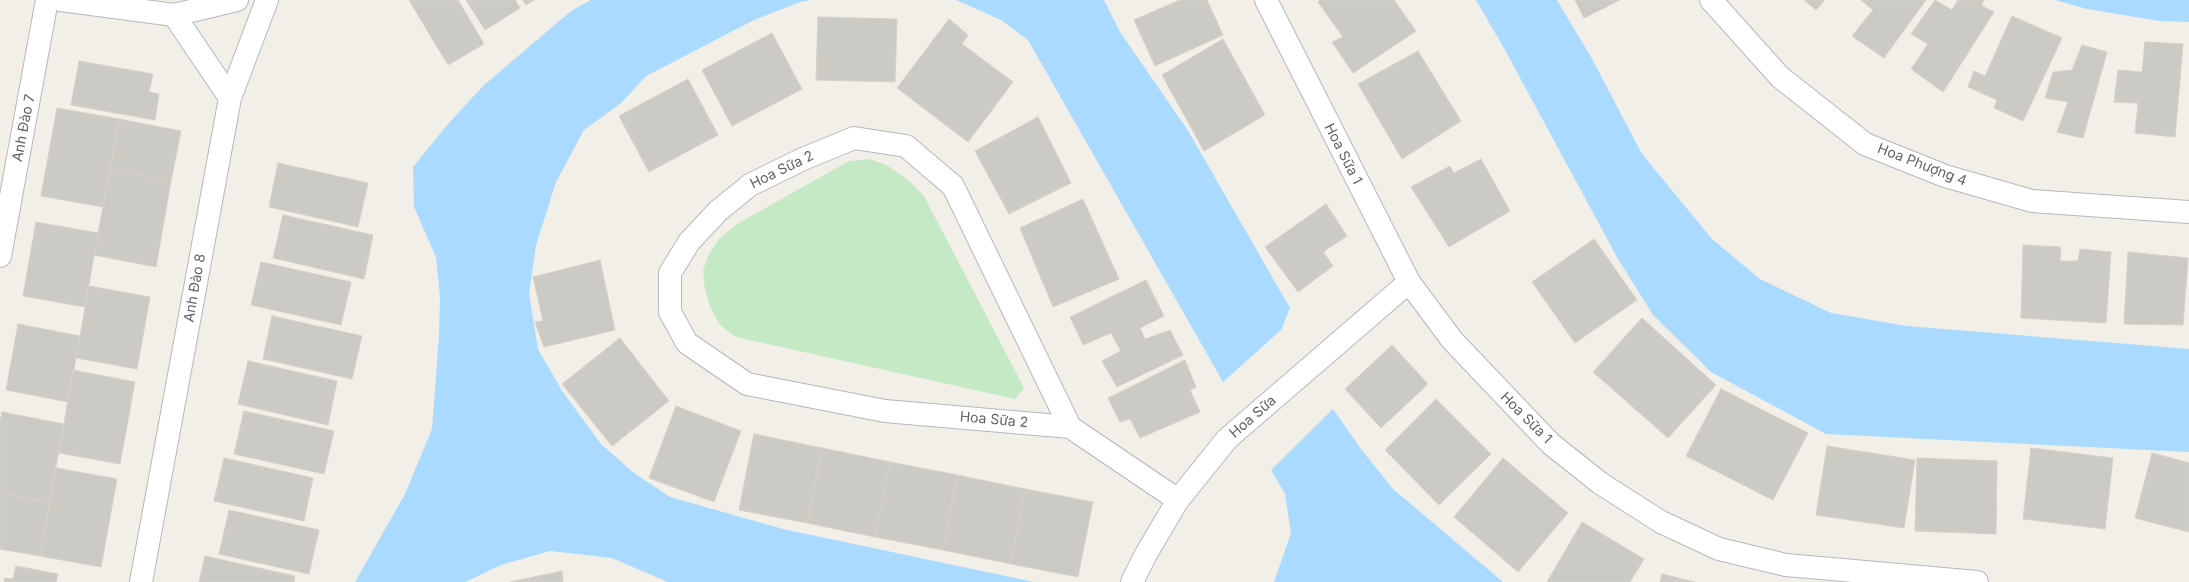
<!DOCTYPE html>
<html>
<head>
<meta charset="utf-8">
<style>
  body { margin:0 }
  canvas { display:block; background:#f1efe8 }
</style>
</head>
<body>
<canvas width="2189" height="582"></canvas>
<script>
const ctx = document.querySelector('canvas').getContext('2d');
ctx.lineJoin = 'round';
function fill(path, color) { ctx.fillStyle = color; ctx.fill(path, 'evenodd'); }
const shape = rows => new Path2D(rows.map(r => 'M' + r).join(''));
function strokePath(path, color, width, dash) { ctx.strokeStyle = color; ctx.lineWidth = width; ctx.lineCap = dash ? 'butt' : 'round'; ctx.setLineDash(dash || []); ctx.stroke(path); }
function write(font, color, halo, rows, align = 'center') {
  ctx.font = font + ' Inter,sans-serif'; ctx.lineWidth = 4; ctx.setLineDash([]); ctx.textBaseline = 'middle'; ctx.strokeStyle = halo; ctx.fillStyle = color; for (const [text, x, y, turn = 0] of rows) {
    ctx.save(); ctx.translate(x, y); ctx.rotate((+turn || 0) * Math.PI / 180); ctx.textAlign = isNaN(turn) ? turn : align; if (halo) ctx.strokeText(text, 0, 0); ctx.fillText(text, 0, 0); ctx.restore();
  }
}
const green = shape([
  [870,159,888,166,907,179,924,196,1024,388,1015,399,736,337,720,325,710,307,705,289,703,271,708,256,718,240,737,224,849,161]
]);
const water = shape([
  [591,0,811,0,800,2,754,20,646,76,621,103,584,130,556,182,536,245,529,294,538,349,562,391,601,444,634,473,670,497,783,529,1034,582,668,582,612,558,550,551,501,565,465,582,355,582,405,494,432,429,439,335,440,297,436,257,414,207,413,167,448,124,483,86,571,11],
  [956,0,1104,0,1120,32,1187,129,1290,308,1281,330,1223,382,1028,40,1001,20],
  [1476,0,1557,0,1592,59,1642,154,1712,239,1760,279,1831,313,1907,326,2189,349,2189,452,1826,434,1711,372,1653,315,1618,259,1504,48],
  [2055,0,2189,0,2189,22,2159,21,2087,9],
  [1333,409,1361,449,1393,489,1503,582,1274,582,1291,533,1285,494,1271,470]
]);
const building = shape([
  [409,0,458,0,484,44,448,65,409,0],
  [466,0,515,0,520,8,485,30,466,0],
  [523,0,534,0,526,5,523,0],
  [1180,0,1207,0,1223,35,1155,66,1134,20,1180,0],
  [1320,0,1394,0,1416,31,1353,73,1332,42,1343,37,1318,2,1320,0],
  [1575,0,1620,0,1584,18,1575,0],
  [1804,0,1825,0,1816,10,1804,0],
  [1861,0,1926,0,1884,58,1852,36,1873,10,1861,0],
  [1935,0,1952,10,1958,0,1984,0,1981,5,1994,12,1943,92,1911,69,1928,44,1911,34,1935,0],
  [2012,16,2062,38,2023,121,1994,108,1997,100,1968,87,1974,71,1985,76,2012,16],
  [818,17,897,19,895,82,816,80,818,17],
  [949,19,968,35,962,44,1013,82,968,142,897,88,949,19],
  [772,33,802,89,732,126,702,70,772,33],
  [1223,39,1265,115,1204,151,1162,75,1223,39],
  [2145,42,2183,44,2175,137,2135,133,2138,103,2114,102,2118,70,2142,72,2145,42],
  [2082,45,2107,52,2083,138,2057,132,2068,102,2045,98,2053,72,2072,70,2082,45],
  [1418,51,1461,121,1402,159,1358,84,1418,51],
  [79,61,153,74,149,92,159,94,155,120,71,105,79,61],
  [688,79,718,135,649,172,619,116,688,79],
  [57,108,119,119,103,207,41,196,57,108],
  [1038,117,1071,183,1009,214,975,151,1038,117],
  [119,119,181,131,171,181,110,169,119,119],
  [1481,159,1510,211,1449,247,1411,187,1450,166,1454,173,1481,159],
  [278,163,368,183,358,227,269,207,278,163],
  [110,169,171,181,156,267,94,255,110,169],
  [1083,199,1119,279,1053,307,1020,228,1083,199],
  [1326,204,1347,236,1323,252,1333,266,1298,292,1265,247,1326,204],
  [283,215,373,235,364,279,273,258,283,215],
  [36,222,98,233,85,307,23,296,36,222],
  [1594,239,1637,300,1575,343,1532,282,1594,239],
  [2023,245,2061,247,2060,261,2078,261,2080,249,2111,252,2106,323,2021,318,2023,245],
  [2128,252,2188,258,2183,325,2124,324,2128,252],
  [600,260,615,330,544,347,535,322,543,321,533,277,600,260],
  [261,262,351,282,341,325,251,305,261,262],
  [1146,280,1164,316,1140,328,1145,339,1170,330,1183,355,1117,387,1102,361,1121,351,1111,333,1083,345,1070,317,1146,280],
  [89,286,150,297,137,369,76,358,89,286],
  [272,316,362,336,352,379,263,359,272,316],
  [1642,318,1716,385,1668,438,1593,372,1642,318],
  [18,324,80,336,68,402,6,390,18,324],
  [620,338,669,401,612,446,562,384,620,338],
  [1392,345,1428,384,1381,428,1345,389,1392,345],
  [1185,360,1196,387,1190,390,1200,412,1140,438,1130,419,1120,422,1108,398,1185,360],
  [248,361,337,381,328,425,238,404,248,361],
  [73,370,135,382,120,464,59,453,73,370],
  [1721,389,1808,433,1773,500,1686,456,1721,389],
  [1436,399,1491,454,1439,505,1385,450,1436,399],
  [676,406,741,431,714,502,649,478,676,406],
  [244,411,334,431,324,474,234,454,244,411],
  [2,412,64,424,49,503,0,493,0,422,2,412],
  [754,434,822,448,807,523,739,510,754,434],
  [1827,446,1915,460,1904,528,1816,515,1827,446],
  [822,448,890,462,875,537,807,523,822,448],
  [2031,448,2113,458,2105,529,2023,519,2031,448],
  [2152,453,2189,463,2189,532,2135,518,2152,453],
  [224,458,313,478,304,521,214,501,224,458],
  [1503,458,1568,513,1518,572,1454,517,1503,458],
  [1917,458,1997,461,1996,534,1915,531,1917,458],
  [890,462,957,475,943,550,875,537,890,462],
  [56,468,117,479,101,567,40,556,56,468],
  [957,475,1025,489,1011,564,943,550,957,475],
  [1025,489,1093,502,1078,577,1011,564,1025,489],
  [0,493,49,503,40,556,0,549,0,493],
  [229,510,319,530,309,574,219,554,229,510],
  [1582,522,1644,559,1630,582,1547,582,1582,522],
  [205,556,295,576,294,582,199,582,205,556],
  [16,566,58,574,56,582,4,582,5,578,13,579,16,566],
  [562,571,563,582,510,582,562,571],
  [1662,574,1695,582,1660,582,1662,574]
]);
const minor = shape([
  [61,0,174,15,237,0],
  [1266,0,1409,282,1452,340,1551,444,1600,483,1661,522,1719,549,1786,565,1977,582],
  [1711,0,1780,77,1865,144,1945,176,2032,201,2189,212],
  [174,15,230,98],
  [0,256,47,0],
  [1070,427,953,186,906,146,854,138,803,159,750,185,718,211,689,242,670,273,670,312,687,343,747,384,885,411,1070,427,1178,500],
  [141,582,230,98,267,0],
  [1132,582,1146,554,1178,500,1227,439,1409,282]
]);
const streetNames = [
  ["Anh Đào 7",24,128,-79],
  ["Hoa Sữa 1",1343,154,63],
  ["Hoa Phượng 4",1922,165,21],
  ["Hoa Sữa 2",782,170,-26],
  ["Anh Đào 8",195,288,-80],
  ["Hoa Sữa",1253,417,-41],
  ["Hoa Sữa 1",1526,418,45],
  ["Hoa Sữa 2",994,420,5]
];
fill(green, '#c5e8c5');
fill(water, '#aadaff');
fill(building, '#cccac5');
strokePath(building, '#d6d1c6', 1);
strokePath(minor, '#b5b8bc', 24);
strokePath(minor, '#fff', 22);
write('14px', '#5f6368', '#fff', streetNames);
</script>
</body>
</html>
